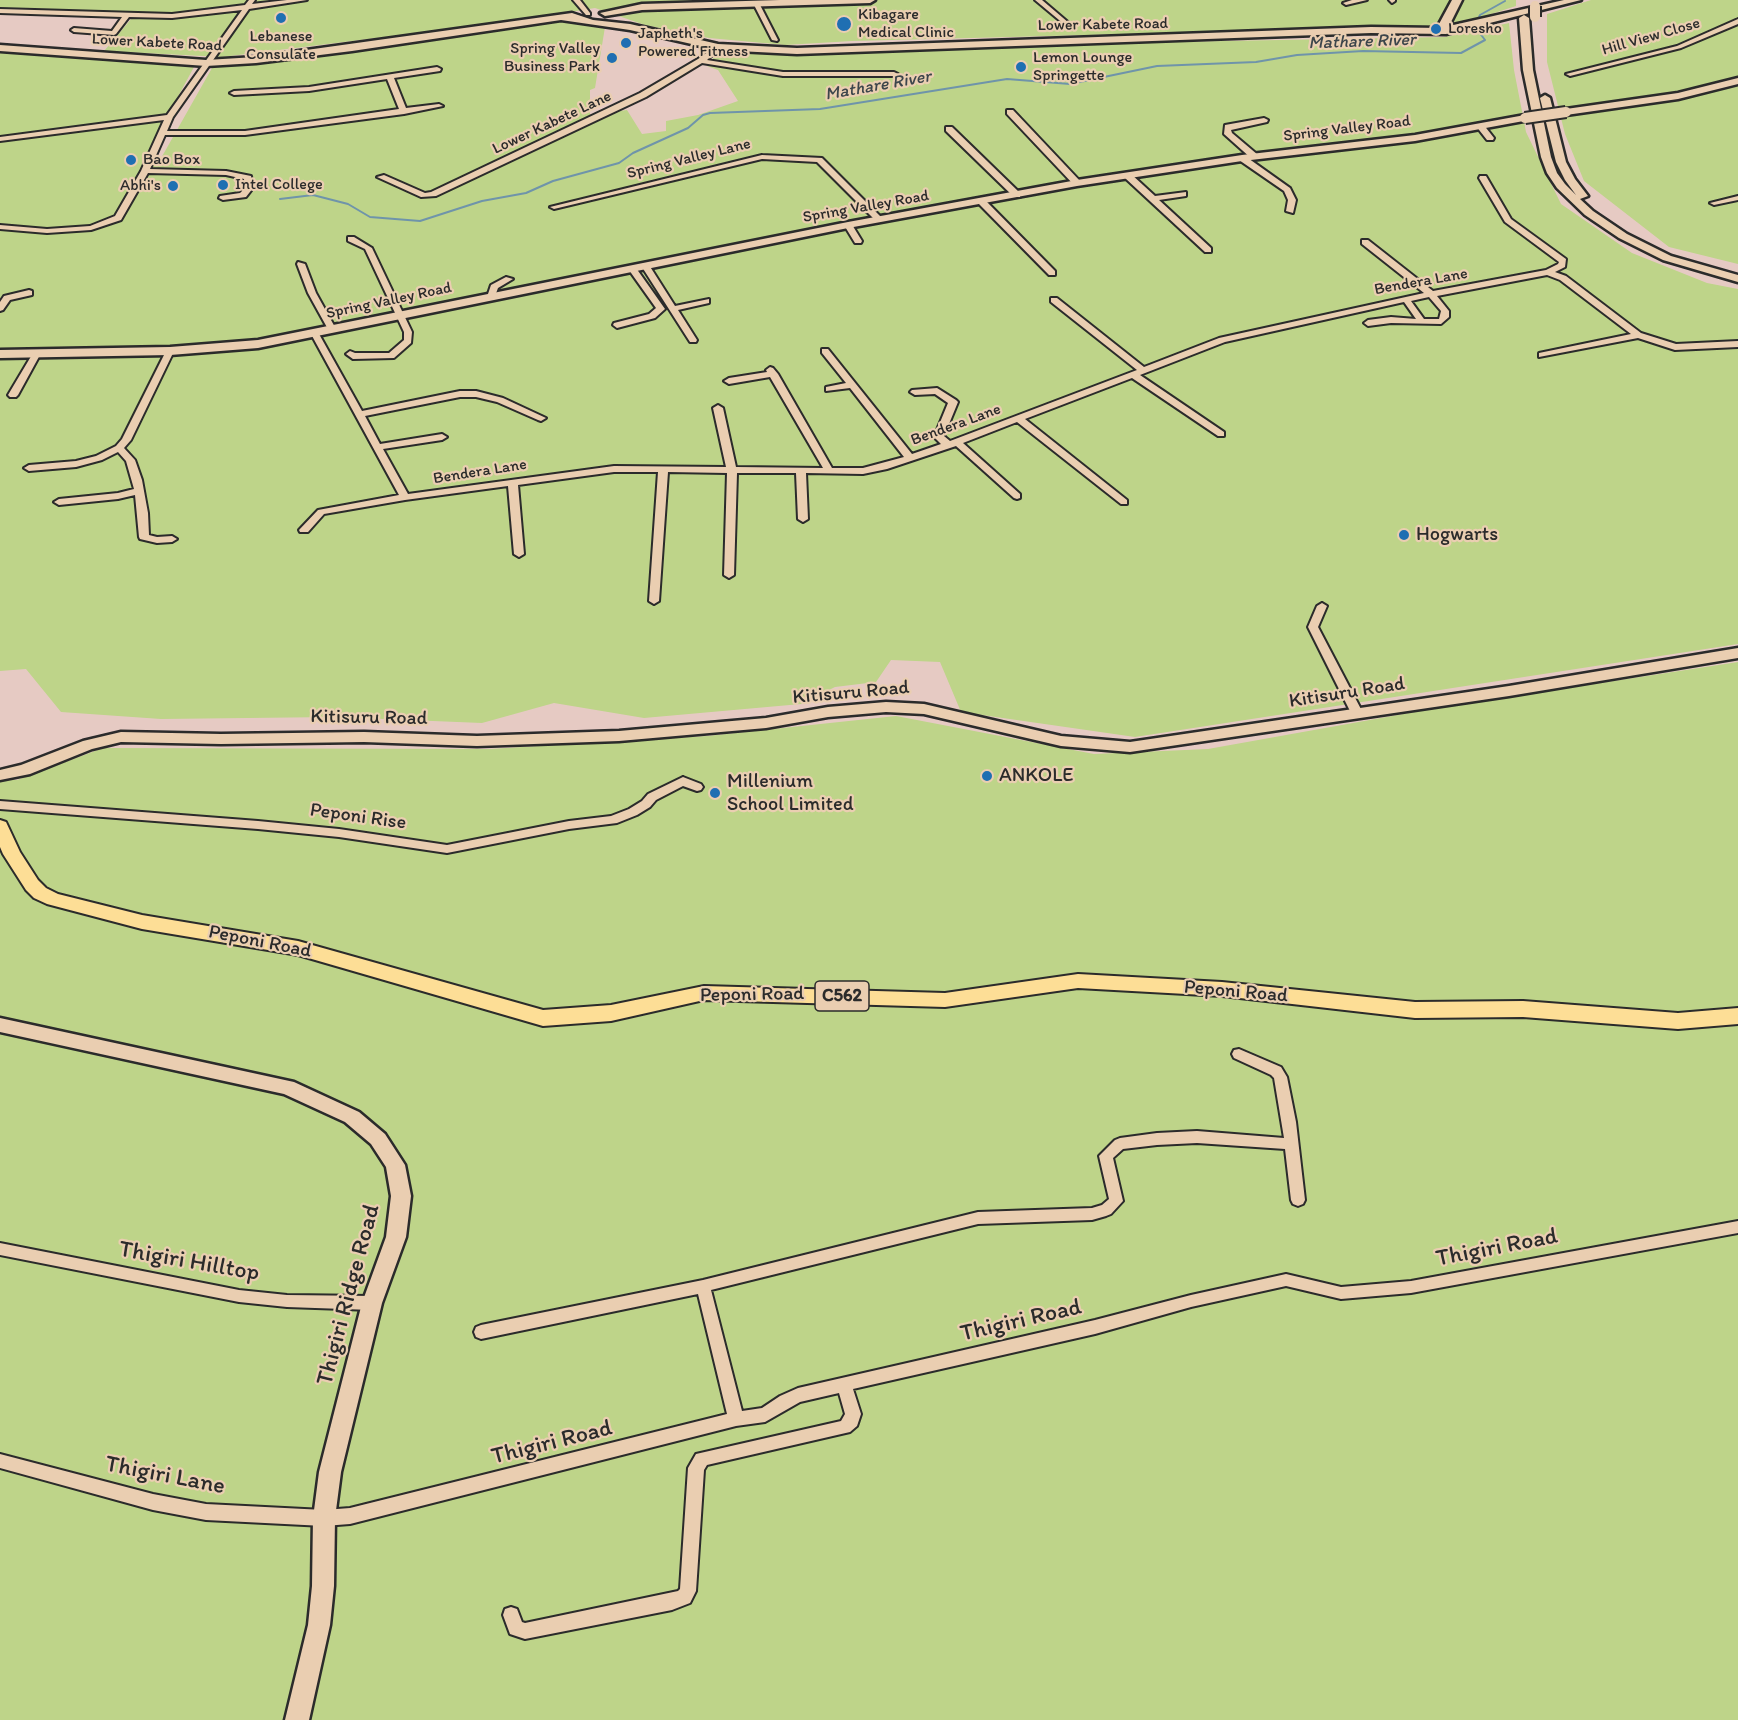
<!DOCTYPE html>
<html>
<head>
<meta charset="utf-8">
<style>
  body { margin:0 }
  canvas { display:block; background:#e6cac3 }
</style>
</head>
<body>
<canvas width="1738" height="1720"></canvas>
<script>
const ctx = document.querySelector('canvas').getContext('2d');
ctx.lineJoin = 'round';
function fill(path, color) { ctx.fillStyle = color; ctx.fill(path, 'evenodd'); }
const shape = rows => new Path2D(rows.map(r => 'M' + r).join(''));
function strokePath(path, color, width, dash) { ctx.strokeStyle = color; ctx.lineWidth = width; ctx.lineCap = dash ? 'butt' : 'round'; ctx.setLineDash(dash || []); ctx.stroke(path); }
function write(font, color, halo, rows, align = 'center') {
  ctx.font = font + ' Itim,sans-serif'; ctx.lineWidth = 4.5; ctx.setLineDash([]); ctx.textBaseline = 'middle'; ctx.strokeStyle = halo; ctx.fillStyle = color; for (const [text, x, y, turn = 0] of rows) {
    ctx.save(); ctx.translate(x, y); ctx.rotate((+turn || 0) * Math.PI / 180); ctx.textAlign = isNaN(turn) ? turn : align; if (halo) ctx.strokeText(text, 0, 0); ctx.fillText(text, 0, 0); ctx.restore();
  }
}
const green = shape([
  [0,0,248,0,243,8,179,14,0,9],
  [257,0,1516,0,1516,6,1451,27,1423,29,1328,29,852,41,785,45,709,38,645,25,595,8,515,21,222,57,104,51,132,18,170,19,248,11],
  [1591,0,1738,0,1738,264,1669,247,1584,181,1565,134,1547,62,1547,14],
  [554,18,605,27,595,88,590,90,590,115,627,110,642,134,666,131,666,121,698,115,738,101,718,70,707,66,720,49,754,53,1059,44,1445,37,1509,23,1514,70,1526,132,1561,204,1632,253,1707,283,1738,289,1738,644,1135,737,961,712,940,662,891,660,876,682,835,687,801,704,644,718,554,703,482,723,334,717,161,719,61,712,26,669,0,671,0,52,194,67,142,163,160,160,212,68],
  [1738,662,1738,1720,0,1720,0,778,17,780,103,748,489,749,707,736,896,716,1094,754,1208,749,1431,709]
]);
const stream = shape([
  [1477,22,1480,15,1505,1],
  [280,199,313,195,348,204,370,217,420,221,482,201,526,193,553,181,619,163,633,153,688,128,703,115,710,113,820,109,1007,79,1070,84,1157,66,1256,62,1297,55,1363,51,1461,53,1485,40,1476,28]
]);
const street = shape([
  [249,0,255,0,252,4,287,0,307,0,249,9,173,117,167,131,245,131,399,109,387,79,309,91,234,95,230,93,234,91,309,87,437,67,441,69,440,71,394,78,406,108,439,104,443,106,404,114,245,135,165,135,150,169,226,171,251,176,253,188,246,197,223,200,219,198,220,196,240,193,245,188,244,179,226,175,148,173,121,220,91,230,47,233,0,229,0,225,47,229,90,226,115,216,141,171,164,120,0,141,0,137,167,115,242,10,172,18,129,17,116,34,114,35,74,32,71,30,74,28,112,31,122,17,0,13,0,9,172,14,245,5,249,0],
  [573,0,580,0,590,13,590,15,586,15,573,0],
  [1035,0,1042,0,1069,23,1069,25,1065,25,1035,0],
  [1352,0,1367,0,1346,5,1343,3,1352,0],
  [1389,0,1395,0,1395,1,1392,3,1389,0],
  [756,1,759,3,778,40,777,41,772,40,753,3,756,1],
  [1738,19,1738,24,1681,48,1570,76,1566,74,1677,46,1738,19],
  [718,45,720,46,720,48,707,60,783,72,894,72,898,74,894,76,783,76,702,63,646,97,436,196,421,197,377,177,384,175,425,193,431,192,640,93,698,59,718,45],
  [1007,110,1013,110,1080,181,1080,185,1074,185,1007,114,1007,110],
  [1264,118,1268,120,1267,122,1231,130,1232,133,1258,155,1258,159,1252,159,1224,134,1225,125,1264,118],
  [1477,124,1483,124,1494,138,1493,140,1487,140,1476,126,1477,124],
  [946,127,952,127,1020,193,1020,197,1014,197,946,131,946,127],
  [762,155,822,158,884,220,877,222,817,162,762,159,554,209,550,207,762,155],
  [1239,156,1245,156,1290,188,1296,200,1293,213,1286,211,1288,200,1284,191,1239,160,1239,156],
  [1125,174,1131,174,1155,196,1186,192,1186,196,1159,200,1211,248,1211,252,1205,252,1125,178,1125,174],
  [1480,176,1486,176,1511,219,1566,259,1565,267,1555,272,1566,276,1641,333,1676,344,1738,341,1738,347,1675,350,1638,338,1539,357,1539,353,1631,334,1560,280,1547,275,1437,296,1449,311,1449,317,1441,324,1391,323,1368,326,1364,323,1368,320,1391,317,1416,319,1404,302,1225,342,1140,375,1224,432,1224,436,1218,436,1132,378,1025,419,1127,500,1127,504,1121,504,1017,422,963,443,1020,494,1020,498,1017,499,1014,498,956,446,887,469,863,474,806,473,808,519,803,522,798,519,796,473,737,473,734,575,729,578,724,575,727,473,668,472,659,601,654,604,649,601,658,472,614,472,518,485,524,554,519,557,514,554,508,486,405,500,324,514,308,532,300,532,299,530,318,510,399,495,311,334,312,332,319,334,362,411,460,391,476,391,503,398,546,418,541,421,538,420,497,402,476,397,460,397,365,416,380,444,442,434,447,437,442,440,383,449,408,494,614,466,726,467,713,408,718,405,723,408,736,467,823,468,770,377,729,384,724,381,729,378,767,372,766,370,770,367,773,368,778,374,832,468,863,468,904,457,850,388,826,391,826,387,846,383,822,353,822,349,828,349,912,454,941,444,934,437,948,403,935,394,915,395,910,392,912,390,937,388,956,400,958,402,944,436,950,441,1137,370,1051,302,1051,298,1057,298,1144,367,1219,338,1424,293,1362,244,1362,240,1368,240,1433,291,1546,270,1558,264,1559,262,1505,222,1479,178,1480,176],
  [1429,297,1441,311,1439,319,1424,319,1411,301,1429,297],
  [1738,196,1738,200,1714,205,1710,203,1738,196],
  [979,200,985,200,1055,271,1055,275,1049,275,979,204,979,200],
  [845,223,851,223,862,241,861,243,855,243,844,225,845,223],
  [348,237,354,237,372,248,412,332,411,343,394,358,353,359,346,354,350,351,355,353,389,353,404,340,404,332,365,249,348,241,348,237],
  [298,262,305,264,316,293,336,329,335,331,329,331,308,293,297,264,298,262],
  [643,265,649,265,675,306,709,299,709,303,678,310,697,340,696,342,690,342,642,267,643,265],
  [630,268,636,268,665,309,655,318,617,328,613,325,614,323,649,314,656,308,629,270,630,268],
  [506,277,513,279,498,288,494,299,488,299,487,297,491,285,506,277],
  [29,290,32,291,32,295,10,300,3,310,0,311,0,302,4,296,29,290],
  [170,348,174,351,131,440,124,448,135,460,142,480,148,513,149,535,157,537,172,536,177,539,172,542,157,543,140,539,139,537,135,495,118,499,59,505,54,502,59,499,118,493,134,489,126,461,118,452,102,460,76,467,29,471,24,468,29,465,76,461,96,456,116,446,122,439,166,351,170,348],
  [37,350,41,353,18,395,16,397,10,397,8,395,33,353,37,350],
  [1322,603,1327,606,1318,627,1363,713,1361,716,1353,716,1351,713,1308,627,1317,606,1322,603],
  [683,777,701,784,703,787,701,790,697,791,683,786,656,800,650,807,637,815,617,823,569,829,447,853,339,837,258,829,0,809,0,801,258,821,339,829,447,845,569,821,611,816,629,809,642,801,648,794,683,777],
  [1239,1049,1281,1067,1287,1077,1296,1122,1305,1200,1303,1204,1298,1206,1293,1204,1291,1200,1285,1149,1197,1143,1157,1145,1123,1149,1113,1158,1123,1201,1111,1214,1106,1216,1092,1220,978,1224,711,1290,742,1411,762,1408,780,1396,798,1388,1095,1320,1191,1295,1286,1274,1341,1287,1411,1281,1738,1221,1738,1233,1411,1293,1341,1299,1286,1286,1191,1307,1095,1334,853,1389,861,1414,857,1426,850,1432,707,1465,704,1470,696,1591,690,1603,672,1610,525,1639,510,1634,503,1615,505,1609,511,1607,517,1609,522,1622,525,1623,678,1591,680,1589,688,1468,696,1454,841,1421,845,1414,839,1393,800,1402,765,1422,736,1426,350,1524,324,1526,206,1520,153,1510,0,1468,0,1454,153,1494,206,1504,324,1510,350,1508,727,1414,698,1294,481,1339,476,1337,474,1332,476,1327,481,1325,703,1280,978,1212,1092,1208,1102,1205,1109,1199,1099,1156,1115,1140,1120,1138,1157,1133,1197,1131,1284,1138,1274,1078,1271,1075,1234,1058,1232,1054,1234,1050,1239,1049],
  [0,1243,239,1290,287,1295,372,1296,377,1298,379,1303,377,1308,372,1310,287,1307,239,1302,0,1255,0,1243]
]);
const secondary = shape([
  [780,0,875,0,870,3,642,10,605,16,600,13,642,4,780,0],
  [1452,0,1462,0,1449,26,1564,0,1581,0,1446,34,1371,33,797,54,718,50,630,30,561,20,352,51,256,63,206,66,0,51,0,45,206,60,256,57,572,13,593,20,630,24,718,44,797,48,1371,27,1440,28,1439,24,1452,0],
  [1524,15,1529,18,1533,70,1551,157,1557,173,1565,184,1576,195,1565,180,1556,162,1540,98,1545,95,1550,98,1566,162,1575,179,1588,196,1580,199,1593,211,1627,234,1671,256,1738,275,1738,282,1663,260,1619,238,1585,215,1557,188,1547,173,1541,157,1523,70,1519,18,1524,15],
  [1738,78,1738,84,1678,99,1566,115,1561,112,1566,109,1678,93,1738,78],
  [1525,115,1530,118,1529,120,1415,141,1242,161,1077,186,848,228,258,348,170,355,0,358,0,350,170,347,258,340,848,222,1077,180,1242,155,1415,135,1525,115],
  [1738,648,1738,658,1509,696,1130,752,1061,746,924,714,886,712,828,717,766,728,619,741,477,746,364,742,221,744,121,742,92,749,30,774,0,780,0,770,21,765,83,741,121,732,221,734,364,732,477,736,619,731,766,718,828,707,886,702,924,704,1061,736,1130,742,1509,686,1738,648],
  [0,1018,294,1082,359,1112,385,1134,405,1165,411,1196,406,1237,382,1303,341,1472,335,1518,334,1586,330,1625,309,1720,285,1720,308,1625,312,1586,313,1518,319,1472,362,1303,386,1237,391,1196,386,1167,371,1144,345,1122,284,1094,0,1032,0,1018]
]);
const primary = shape([
  [0,820,6,822,20,852,38,880,46,888,58,894,142,915,298,941,543,1010,611,1005,704,986,945,993,1078,974,1222,982,1415,1002,1523,1001,1678,1013,1738,1008,1738,1024,1678,1029,1523,1017,1415,1018,1222,996,1078,988,945,1007,704,1000,611,1021,543,1026,298,955,142,929,47,904,34,898,26,890,3,854,0,847,0,820]
]);
const secondaryBridge = shape([
  [1535,6,1535,17],
  [1525,118,1566,112]
]);
const markers = [
  [281,18,6,"#1f6fb2"],
  [844,24,8,"#1f6fb2"],
  [1436,29,6,"#1f6fb2"],
  [626,43,6,"#1f6fb2"],
  [612,58,6,"#1f6fb2"],
  [1021,67,6,"#1f6fb2"],
  [131,160,6,"#1f6fb2"],
  [223,185,6,"#1f6fb2"],
  [173,186,6,"#1f6fb2"],
  [1404,535,6,"#1f6fb2"],
  [987,776,6,"#1f6fb2"],
  [715,793,6,"#1f6fb2"]
];
const farPoinames = [
  ["Kibagare",858,15],
  ["Medical Clinic",858,33],
  ["Loresho",1448,29],
  ["Japheth's",638,34],
  ["Powered Fitness",638,52],
  ["Lebanese",281,37,"center"],
  ["Consulate",281,55,"center"],
  ["Spring Valley",600,49,"right"],
  ["Business Park",600,67,"right"],
  ["Lemon Lounge",1033,58],
  ["Springette",1033,76],
  ["Bao Box",143,160],
  ["Intel College",235,185],
  ["Abhi's",161,186,"right"]
];
const farStreetnames = [
  ["Lower Kabete Road",1103,25,-1],
  ["Hill View Close",1651,37,-16],
  ["Lower Kabete Road",157,43,3],
  ["Lower Kabete Lane",552,123,-25],
  ["Spring Valley Road",1347,129,-7],
  ["Spring Valley Lane",689,159,-14],
  ["Spring Valley Road",866,207,-10],
  ["Bendera Lane",1421,282,-10],
  ["Spring Valley Road",389,301,-12],
  ["Bendera Lane",956,425,-20],
  ["Bendera Lane",480,472,-9]
];
const farWaternames = [
  ["Mathare River",1362,42,-2],
  ["Mathare River",878,86,-10]
];
const shields = [
  [842,996,54]
];
const shieldNames = [
  ["C562",842,996]
];
const poiNames = [
  ["Hogwarts",1416,535],
  ["ANKOLE",999,776],
  ["Millenium",727,782],
  ["School Limited",727,805]
];
const streetNames = [
  ["Kitisuru Road",851,693,-5],
  ["Kitisuru Road",1347,693,-9],
  ["Kitisuru Road",369,718,1],
  ["Peponi Rise",358,817,8],
  ["Peponi Road",260,942,11],
  ["Peponi Road",1236,992,5],
  ["Peponi Road",752,995,-1]
];
const nearStreetnames = [
  ["Thigiri Road",1497,1248,-11],
  ["Thigiri Hilltop",189,1262,10],
  ["Thigiri Ridge Road",349,1295,-75],
  ["Thigiri Road",1021,1321,-13],
  ["Thigiri Road",552,1443,-14],
  ["Thigiri Lane",165,1476,11]
];
fill(green, '#bed489');
strokePath(stream, '#6f94aa', 2);
strokePath(street, '#2b2b2b', 4);
strokePath(secondary, '#2b2b2b', 5);
strokePath(primary, '#2b2b2b', 4);
fill(street, '#eaceb1');
fill(secondary, '#eaceb1');
fill(primary, '#fdde96');
strokePath(secondaryBridge, '#2b2b2b', 14, []);
strokePath(secondaryBridge, '#eaceb1', 10);
for (const [x, y, r, color] of markers) { const dot = new Path2D(); dot.arc(x, y, r, 0, 2 * Math.PI); ctx.fillStyle = color; ctx.fill(dot); strokePath(dot, '#eaceb1', 2); }
write('16px', '#2b2b2b', '#eaceb1', farPoinames, 'left');
write('16px', '#2b2b2b', '#eaceb1', farStreetnames);
write('italic 18px', '#3c454b', '#eaceb1', farWaternames);
for (const [x, y, w] of shields) { const box = new Path2D(); box.roundRect(x - w / 2, y - 15, w, 30, 4.5); ctx.fillStyle = '#eaceb1'; ctx.fill(box); strokePath(box, '#2b2b2b', 1.5); }
write('bold 18px', '#2b2b2b', null, shieldNames);
write('20px', '#2b2b2b', '#eaceb1', poiNames, 'left');
write('20px', '#2b2b2b', '#eaceb1', streetNames);
write('24px', '#2b2b2b', '#eaceb1', nearStreetnames);
</script>
</body>
</html>
